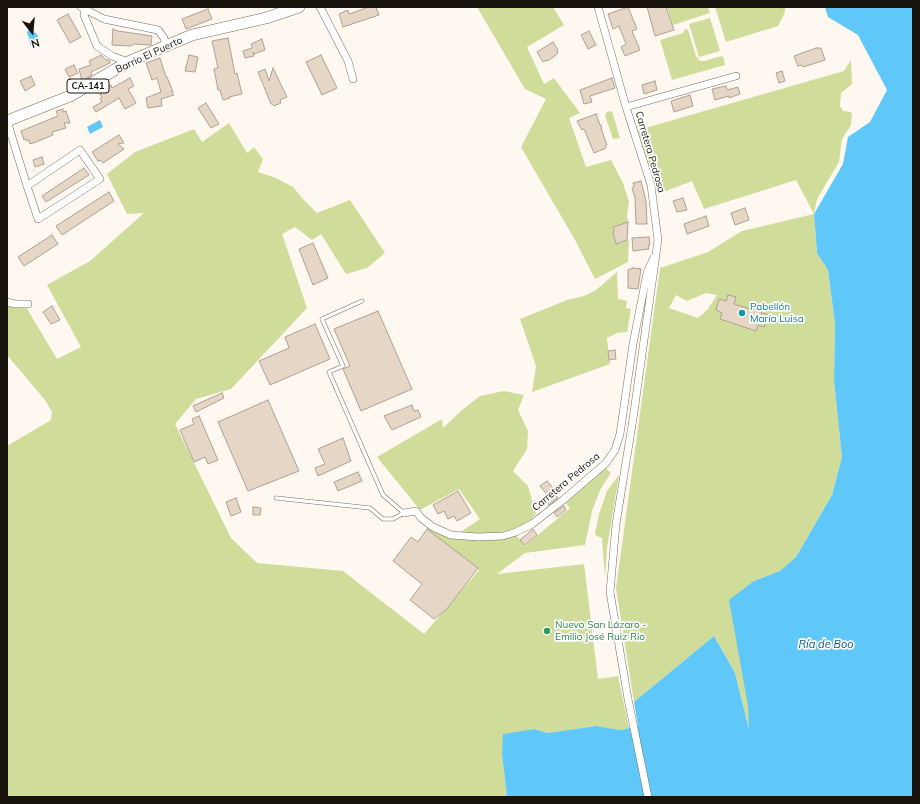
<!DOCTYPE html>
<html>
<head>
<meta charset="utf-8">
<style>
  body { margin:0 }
  #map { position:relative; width:920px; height:804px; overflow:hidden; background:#fef8f1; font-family:Mulish,sans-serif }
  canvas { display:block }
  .frame { position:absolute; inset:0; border:8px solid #19130e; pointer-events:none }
  .north { position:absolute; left:12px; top:12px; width:40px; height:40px; -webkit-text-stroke:3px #fff; paint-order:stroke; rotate:164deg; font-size:11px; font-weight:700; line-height:16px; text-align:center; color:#19130e }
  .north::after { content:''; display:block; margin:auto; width:14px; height:18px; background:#19130e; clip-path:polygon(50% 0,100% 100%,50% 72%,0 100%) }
</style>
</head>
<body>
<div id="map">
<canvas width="920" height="804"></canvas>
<div class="frame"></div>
<div class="north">N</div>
</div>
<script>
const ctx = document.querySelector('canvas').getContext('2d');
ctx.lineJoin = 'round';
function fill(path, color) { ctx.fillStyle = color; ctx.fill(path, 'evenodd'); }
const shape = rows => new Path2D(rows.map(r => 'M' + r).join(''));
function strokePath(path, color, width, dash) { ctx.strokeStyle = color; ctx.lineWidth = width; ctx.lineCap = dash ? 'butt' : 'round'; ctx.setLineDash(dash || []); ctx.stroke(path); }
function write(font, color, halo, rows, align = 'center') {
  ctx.font = font + ' Mulish,sans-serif'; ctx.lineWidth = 3.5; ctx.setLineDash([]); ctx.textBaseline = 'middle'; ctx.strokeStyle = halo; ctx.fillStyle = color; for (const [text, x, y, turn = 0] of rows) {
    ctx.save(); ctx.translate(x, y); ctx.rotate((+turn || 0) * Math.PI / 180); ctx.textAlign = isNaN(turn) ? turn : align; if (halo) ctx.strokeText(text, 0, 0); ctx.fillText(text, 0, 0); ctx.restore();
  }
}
const green = shape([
  [477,7,553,7,564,25,527,47,544,84,554,78,580,113,569,118,586,167,611,160,623,183,629,202,627,215,628,222,613,227,614,231,613,232,616,244,629,240,628,262,595,279,575,240,521,147,546,99,525,89],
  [667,7,708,7,710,13,673,25],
  [715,7,785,7,785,12,778,26,726,42],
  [710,18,720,51,699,57,689,24],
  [685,29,688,30,696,56,700,61,704,61,721,56,724,58,725,65,672,80,660,40,683,33],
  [851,60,852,84,841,93,840,106,843,111,851,112,852,116,851,125,842,139,839,162,817,199,814,214,817,253,828,270,835,324,834,381,842,457,832,495,796,557,780,571,754,581,748,706,750,732,735,673,714,636,634,702,616,588,660,268,708,252,742,231,814,214,796,180,704,209,692,181,658,194,638,130,844,71],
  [706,293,717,295,708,309,698,318,669,308,676,295,687,301],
  [612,111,620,138,613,139,605,116,607,112],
  [229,123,247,153,254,147,263,159,258,172,276,178,293,187,304,200,317,213,350,200,385,253,367,268,346,274,321,234,312,240,295,227,282,234,307,308,231,389,196,399,175,424,231,538,257,563,343,571,424,634,479,570,426,528,449,538,466,540,516,535,525,546,570,508,564,501,605,467,611,473,601,488,592,511,585,545,525,553,497,574,584,564,598,679,618,676,629,728,620,730,596,726,547,733,535,729,502,754,507,797,462,797,450,796,450,797,7,797,7,446,51,420,52,412,45,400,7,355,7,307,26,307,57,359,81,347,47,285,90,261,144,213,127,214,107,174,135,152,194,129,202,142],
  [617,272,618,299,627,301,626,308,631,309,627,332,617,333,607,338,610,364,532,392,536,366,520,319,567,300,584,296,596,290],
  [504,391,524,395,518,410,528,431,527,449,513,471,528,486,536,514,525,525,491,535,459,533,480,519,459,489,420,510,377,457,442,419,443,428,462,410,480,396],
  [619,475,607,548,605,578,602,538,596,536,595,533,599,514,607,491]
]);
const water = shape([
  [825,7,913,7,913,797,507,797,502,754,503,734,535,729,547,733,596,726,620,730,638,726,634,702,714,636,735,673,749,729,748,706,729,600,754,581,780,571,796,557,832,495,842,457,834,381,835,324,828,270,817,253,814,214,843,164,848,137,870,122,887,90,858,35,828,17],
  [28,30,33,30,38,36,39,43,36,46,32,47,30,45,29,38,27,33],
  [100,120,103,127,90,134,87,127]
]);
const building = shape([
  [369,7,376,7,379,15,343,27,339,14,348,10,349,14,369,7],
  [628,7,637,29,632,31,640,50,625,56,621,47,626,44,619,26,613,29,608,14,628,7],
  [647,7,666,7,674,30,655,36,647,7],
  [208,9,212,19,186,29,182,19,208,9],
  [68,14,81,37,70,43,57,20,68,14],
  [113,29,118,31,152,36,151,45,134,44,131,46,112,45,113,29],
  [589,31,596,45,588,49,581,35,589,31],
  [228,38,235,74,237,73,242,94,229,97,230,98,223,100,220,90,218,90,214,69,218,68,212,41,228,38],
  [262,39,265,50,254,54,253,52,254,56,245,58,243,51,252,48,251,44,262,39],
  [553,42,558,50,557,51,558,53,548,61,547,60,543,62,537,52,553,42],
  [816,48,821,48,825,60,803,67,802,65,798,66,794,56,816,48],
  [101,55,106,60,109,60,110,63,91,72,92,75,82,81,79,69,91,65,89,61,101,55],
  [189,55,198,57,195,72,185,71,189,55],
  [321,55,337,88,322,95,306,62,321,55],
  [160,58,166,77,167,77,173,92,171,92,174,95,161,99,162,106,148,108,146,98,161,92,157,78,152,80,146,63,160,58],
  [74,65,78,73,69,77,65,69,74,65],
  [273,68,287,97,280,100,281,103,274,106,272,104,271,104,258,72,265,69,269,81,273,68],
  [782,71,785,81,779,83,776,73,782,71],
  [31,76,35,85,25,91,20,81,31,76],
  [130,78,134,86,128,89,136,103,125,109,119,98,96,112,93,107,102,102,100,99,102,98,100,94,103,92,102,91,111,85,112,88,130,78],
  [612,78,615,88,590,96,592,102,584,104,580,90,612,78],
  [655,81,657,90,644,94,642,85,655,81],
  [726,86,727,90,738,87,740,94,729,98,729,96,715,100,712,89,726,86],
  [690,95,693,106,674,112,671,101,690,95],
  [206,103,219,124,211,128,198,108,206,103],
  [63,109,63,112,66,111,70,123,64,123,66,128,52,132,53,135,36,142,30,144,29,140,27,141,26,139,24,140,21,131,58,116,56,111,63,109],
  [596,114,600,125,601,125,602,131,607,145,605,146,606,148,594,153,584,129,582,130,577,121,596,114],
  [119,135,124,143,118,144,124,149,103,163,100,160,98,161,92,152,119,135],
  [42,157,44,164,35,167,33,160,42,157],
  [84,168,89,175,46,202,42,196,84,168],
  [641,181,646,201,647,224,636,224,635,198,632,188,634,187,633,183,641,181],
  [109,192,114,201,62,235,56,226,109,192],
  [683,198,687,210,677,212,673,201,683,198],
  [745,208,749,220,735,225,731,213,745,208],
  [706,216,709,226,687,234,684,224,706,216],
  [628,222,627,240,616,244,613,232,614,231,613,227,628,222],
  [52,235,58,244,24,266,18,257,52,235],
  [649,237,650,245,648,245,649,249,633,251,632,238,649,237],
  [313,243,328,278,313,285,299,249,313,243],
  [633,268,641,269,638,289,628,288,628,270,633,268],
  [728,295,736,297,734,304,753,310,755,304,764,307,761,313,768,315,764,327,758,325,756,331,720,319,722,313,716,310,719,299,726,301,728,295],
  [52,306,60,320,51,324,43,312,52,306],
  [378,311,412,389,361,411,343,369,350,366,334,329,378,311],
  [315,324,330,359,270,385,259,361,289,348,285,337,315,324],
  [615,350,616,359,609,360,608,351,615,350],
  [222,393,224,398,196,412,193,406,222,393],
  [268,400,299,471,248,491,218,422,268,400],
  [412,405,414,411,418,410,421,417,392,430,384,416,412,405],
  [199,416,218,460,208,464,205,457,194,462,180,430,194,424,192,419,199,416],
  [343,438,351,461,318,476,315,468,325,464,318,449,343,438],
  [358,472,362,481,338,491,334,482,358,472],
  [547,481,556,492,554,493,558,498,549,505,546,501,550,498,540,486,547,481],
  [458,491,471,513,457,521,454,516,448,519,444,511,438,514,433,505,458,491],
  [236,498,241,512,231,516,226,502,236,498],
  [564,506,566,510,557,517,554,513,564,506],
  [253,507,261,508,260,515,253,515,253,507],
  [427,529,478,568,446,610,434,619,410,600,422,584,393,561,411,537,418,542,427,529],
  [533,529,537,535,525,545,520,540,533,529]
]);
const service = shape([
  [276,498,370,508,383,519,393,519,404,513,383,495,329,372,343,366,322,319,362,301]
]);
const minor = shape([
  [81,7,104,19,158,30,164,38,166,46],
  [320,7,348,61,353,79],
  [598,7,626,107,651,185,658,240,633,419,616,524,610,592,628,699,648,797],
  [84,10,84,15,97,46,112,56,128,62],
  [626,107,736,76],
  [7,121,27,186,38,219,100,179,80,150,27,186],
  [7,302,15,304,28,304],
  [404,513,416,511,421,518,433,527,451,535,478,537,503,536,516,532,532,524,563,500,606,463,615,450,620,434,633,344,647,273,654,257]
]);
const primary = shape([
  [7,121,70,96,128,62,192,35,266,18,299,7]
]);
const markers = [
  [742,313,4,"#0f9aa8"],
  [547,631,4,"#2e9e5b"]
];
const shields = [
  [88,86,42]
];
const shieldNames = [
  ["CA-141",88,86]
];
const streetNames = [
  ["Barrio El Puerto",149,55,-25],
  ["Carretera Pedrosa",650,152,74],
  ["Carretera Pedrosa",566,482,-40]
];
const cultureNames = [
  ["Pabellón",750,307],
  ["María Luisa",750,319]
];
const leisureNames = [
  ["Nuevo San Lázaro -",555,625],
  ["Emilio José Ruiz Rio",555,637]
];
const waterNames = [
  ["Ría de Boo",826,645]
];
fill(green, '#cfdc9a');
fill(water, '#60c8f9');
fill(building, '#e5d6c6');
strokePath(building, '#aea091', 1);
strokePath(service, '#796c5d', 4.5);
strokePath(minor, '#796c5d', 8);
strokePath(primary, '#796c5d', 12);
strokePath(service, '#fff', 3.5);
strokePath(minor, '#fff', 7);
strokePath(primary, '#fff', 11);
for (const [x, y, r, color] of markers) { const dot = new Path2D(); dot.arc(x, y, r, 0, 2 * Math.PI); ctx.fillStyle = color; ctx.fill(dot); strokePath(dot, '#fff', 1.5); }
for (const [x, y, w] of shields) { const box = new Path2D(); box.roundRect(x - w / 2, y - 7, w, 14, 3); ctx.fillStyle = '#fff'; ctx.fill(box); strokePath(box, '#19130e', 1); }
write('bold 9px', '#19130e', null, shieldNames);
write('10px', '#19130e', '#fff', streetNames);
write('10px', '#0d838f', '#fff', cultureNames, 'left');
write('10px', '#27864d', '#fff', leisureNames, 'left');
write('italic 11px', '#00597a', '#fff', waterNames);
</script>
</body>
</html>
